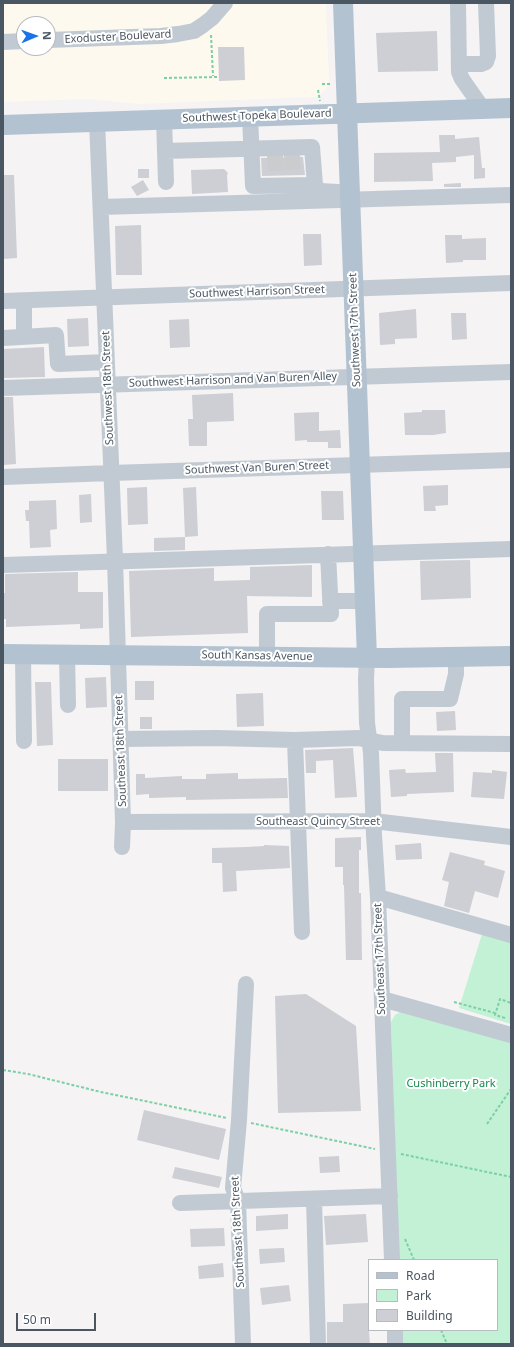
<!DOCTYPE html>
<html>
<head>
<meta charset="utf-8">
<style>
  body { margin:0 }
  #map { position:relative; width:514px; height:1347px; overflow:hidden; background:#f5f3f3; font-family:"Noto Sans",sans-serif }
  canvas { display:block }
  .frame { position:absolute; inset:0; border:4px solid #4a5661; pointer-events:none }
  .legend { position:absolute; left:368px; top:1259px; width:130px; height:72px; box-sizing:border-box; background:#fff; border:1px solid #b7bbc0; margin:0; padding:5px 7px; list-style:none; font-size:12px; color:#4a5661 }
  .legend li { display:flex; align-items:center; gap:8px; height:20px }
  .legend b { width:20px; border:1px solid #b7bbc0 }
  .north { position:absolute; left:16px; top:16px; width:40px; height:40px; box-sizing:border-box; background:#fff; border:1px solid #b7bbc0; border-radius:50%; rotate:88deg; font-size:11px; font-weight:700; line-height:16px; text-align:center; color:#4a5661 }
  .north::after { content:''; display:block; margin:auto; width:14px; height:18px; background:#1a73e8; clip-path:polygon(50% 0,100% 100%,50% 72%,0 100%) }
  .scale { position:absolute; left:16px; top:1313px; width:80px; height:18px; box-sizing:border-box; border:2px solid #4a5661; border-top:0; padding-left:5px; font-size:12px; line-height:14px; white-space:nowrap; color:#4a5661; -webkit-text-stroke:3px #fff; paint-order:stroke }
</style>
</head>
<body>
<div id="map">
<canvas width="514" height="1347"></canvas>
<div class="frame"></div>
<ul class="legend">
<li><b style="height:5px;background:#b3c2d1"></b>Road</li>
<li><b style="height:11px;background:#c3f1d5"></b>Park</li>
<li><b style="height:11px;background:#cdcfd5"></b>Building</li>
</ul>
<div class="north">N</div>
<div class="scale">50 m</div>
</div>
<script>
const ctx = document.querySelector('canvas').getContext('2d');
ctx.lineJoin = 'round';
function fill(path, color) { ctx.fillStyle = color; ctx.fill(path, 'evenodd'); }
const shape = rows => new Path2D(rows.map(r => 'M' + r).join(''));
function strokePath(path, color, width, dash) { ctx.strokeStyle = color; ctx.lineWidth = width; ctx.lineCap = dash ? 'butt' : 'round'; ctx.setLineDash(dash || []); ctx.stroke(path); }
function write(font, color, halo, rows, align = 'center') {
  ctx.font = font + ' "Noto Sans",sans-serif'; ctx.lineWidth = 4; ctx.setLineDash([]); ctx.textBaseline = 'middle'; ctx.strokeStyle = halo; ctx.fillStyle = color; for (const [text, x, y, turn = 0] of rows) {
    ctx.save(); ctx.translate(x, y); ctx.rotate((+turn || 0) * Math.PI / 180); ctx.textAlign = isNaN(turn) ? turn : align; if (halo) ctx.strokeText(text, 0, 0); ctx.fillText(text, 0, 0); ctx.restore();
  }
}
const commercial = shape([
  [3,3,326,3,329,79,327,88,322,93,315,97,138,104,89,99,3,102],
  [24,24,48,24,48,48,24,48]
]);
const green = shape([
  [483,931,511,939,511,1024,459,1008],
  [400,1012,511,1040,511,1344,402,1344,402,1330,497,1330,497,1260,399,1260,391,1026,391,1022,395,1015]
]);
const building = shape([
  [437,31,438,71,378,72,376,33],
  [218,47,244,47,245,80,219,81],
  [439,135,455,135,455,139,479,137,482,168,485,168,485,178,474,179,474,155,456,157,456,162,432,163,433,181,374,182,374,153,440,152],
  [303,157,305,175,262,176,261,158],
  [138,169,149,169,149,178,138,178],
  [224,169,228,173,227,175,228,192,192,194,191,170],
  [3,175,14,175,17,258,3,259],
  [143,180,149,190,137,196,131,187],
  [461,183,461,187,444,187,444,184],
  [141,225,142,275,116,275,115,226],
  [303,234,321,234,322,265,304,266],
  [445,235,462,235,462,239,486,238,486,260,463,260,463,262,446,263],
  [416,309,417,338,395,339,395,344,380,345,379,313],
  [451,313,466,313,467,339,452,340],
  [88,318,89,346,68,347,67,319],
  [189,319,190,347,170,348,169,320],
  [44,347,45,377,3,378,3,349],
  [233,393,234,421,207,422,207,446,189,446,188,419,193,419,192,395],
  [3,397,13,397,16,464,3,465],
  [422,410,445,410,446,433,433,435,405,435,404,413,422,412],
  [319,412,319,431,340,430,341,448,328,448,328,442,307,442,307,440,295,441,294,413],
  [448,485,448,505,435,506,436,511,424,511,423,486],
  [147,487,148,524,128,525,127,488],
  [196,487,198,536,185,537,183,488],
  [321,491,343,491,344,520,322,520],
  [91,494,92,522,80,523,79,495],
  [56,500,57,529,50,530,51,547,30,548,29,521,26,521,25,510,29,510,29,501],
  [185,537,185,550,154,551,154,538],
  [470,560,471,598,421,600,420,561],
  [312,565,312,597,247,596,248,633,131,637,129,571,214,568,214,581,250,580,250,567],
  [78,572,78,592,103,592,103,628,80,629,80,624,6,627,6,619,3,619,3,593,5,593,5,574],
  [106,677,107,707,86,708,85,678],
  [135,681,154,681,154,700,135,700],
  [35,682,51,682,53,745,37,746],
  [263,693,264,726,237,727,236,694],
  [455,711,456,730,437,731,436,712],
  [140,717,152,717,152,729,140,729],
  [353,748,357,797,335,798,333,760,316,761,316,773,306,773,305,750],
  [435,753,453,753,454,792,407,794,407,796,391,797,389,770,405,769,406,773,436,772],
  [58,759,108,759,108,791,58,791],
  [492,770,507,772,504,799,471,797,473,772,492,773],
  [238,773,238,779,287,778,288,798,186,800,186,797,149,798,149,794,136,795,136,774,145,774,145,778,182,776,182,779,206,779,206,774],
  [361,837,361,850,359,850,359,893,361,893,362,960,346,960,344,885,343,885,343,867,335,867,335,838],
  [421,843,422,859,396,860,395,845],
  [264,845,289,846,290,868,236,871,237,891,223,892,222,863,212,863,212,848,247,847,264,846],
  [450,852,485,861,484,865,505,871,498,898,475,891,469,913,444,906,449,882,442,880],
  [306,994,356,1026,361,1111,278,1113,275,996],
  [144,1110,226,1129,219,1160,137,1140],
  [339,1156,340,1172,320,1173,319,1157],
  [175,1167,222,1177,219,1188,172,1178],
  [288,1214,288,1229,256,1231,256,1216],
  [366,1214,368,1242,326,1245,324,1216],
  [224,1228,225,1246,191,1247,190,1229],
  [284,1248,285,1262,260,1264,259,1249],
  [223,1263,224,1277,199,1279,198,1266],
  [289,1285,291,1301,262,1305,260,1288],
  [369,1303,368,1318,370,1344,327,1344,327,1322,343,1322,343,1304]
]);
const minorTunnel = shape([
  [292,154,293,176],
  [275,155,276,176]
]);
const path = shape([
  [211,35,213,76],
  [164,78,218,77],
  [322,84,331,84],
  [318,90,320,101],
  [454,1002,495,1013],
  [505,1018,495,1015,500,999,511,1003],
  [3,1070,28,1074,101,1092,227,1118],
  [251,1123,375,1149],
  [487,1124,511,1089],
  [401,1154,511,1177],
  [405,1239,414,1260],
  [441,1330,447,1344]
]);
const minor = shape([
  [458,3,459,72,462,79,483,109],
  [48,40,161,36,178,34,194,31,203,25,212,18,225,3],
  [3,42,24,41],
  [459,64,481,64,486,62,488,56,486,3],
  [250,116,253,186,315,185],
  [164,119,166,182],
  [97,121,115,560,123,822,122,847],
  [165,151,312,147,315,185,319,191,338,192],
  [101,207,511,195],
  [3,301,511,283],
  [24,301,24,337],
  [3,338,56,335,58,364,107,362],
  [3,388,511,372],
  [3,477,111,473,511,460],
  [3,565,511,549],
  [330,601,365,601],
  [23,654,24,741],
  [67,654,68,705],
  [267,656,267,614,331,614,328,554],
  [367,658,366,679,367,723,371,753,374,835,378,897,392,1260],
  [120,739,216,738,295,740,358,738,383,743,511,744],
  [295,740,302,932],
  [402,743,402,699,450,699,456,674,456,657],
  [123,822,373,821,511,837],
  [378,897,511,935],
  [382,999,511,1035],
  [314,1199,318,1344],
  [180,1203,390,1196],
  [395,1330,395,1344],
  [243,1344,238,1201,233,1188,239,1120,246,984]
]);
const major = shape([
  [343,3,367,658],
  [3,125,511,108],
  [3,654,388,658,511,656]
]);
const streetNames = [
  ["Exoduster Boulevard",118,37,-3],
  ["Southwest Topeka Boulevard",257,116,-2],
  ["Southwest Harrison Street",257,292,-2],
  ["Southwest 17th Street",355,330,-92],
  ["Southwest Harrison and Van Buren Alley",233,380,-2],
  ["Southwest 18th Street",108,388,-92],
  ["Southwest Van Buren Street",257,468,-2],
  ["South Kansas Avenue",257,656,1],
  ["Southeast 18th Street",121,751,-92],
  ["Southeast Quincy Street",318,822],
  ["Southeast 17th Street",380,959,-92],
  ["Southeast 18th Street",238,1232,-93]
];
const parkNames = [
  ["Cushinberry Park",451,1084]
];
fill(commercial, '#fdf9ef');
fill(green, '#c3f1d5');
fill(building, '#cdcfd5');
strokePath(minorTunnel, '#caccce', 16, [16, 8]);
strokePath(path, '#7ad0a6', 2, [3, 2]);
strokePath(minor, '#c1cad2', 16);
strokePath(major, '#b3c2d1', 20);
write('11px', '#4a5661', '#fff', streetNames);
write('11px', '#17864f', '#fff', parkNames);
</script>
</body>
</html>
